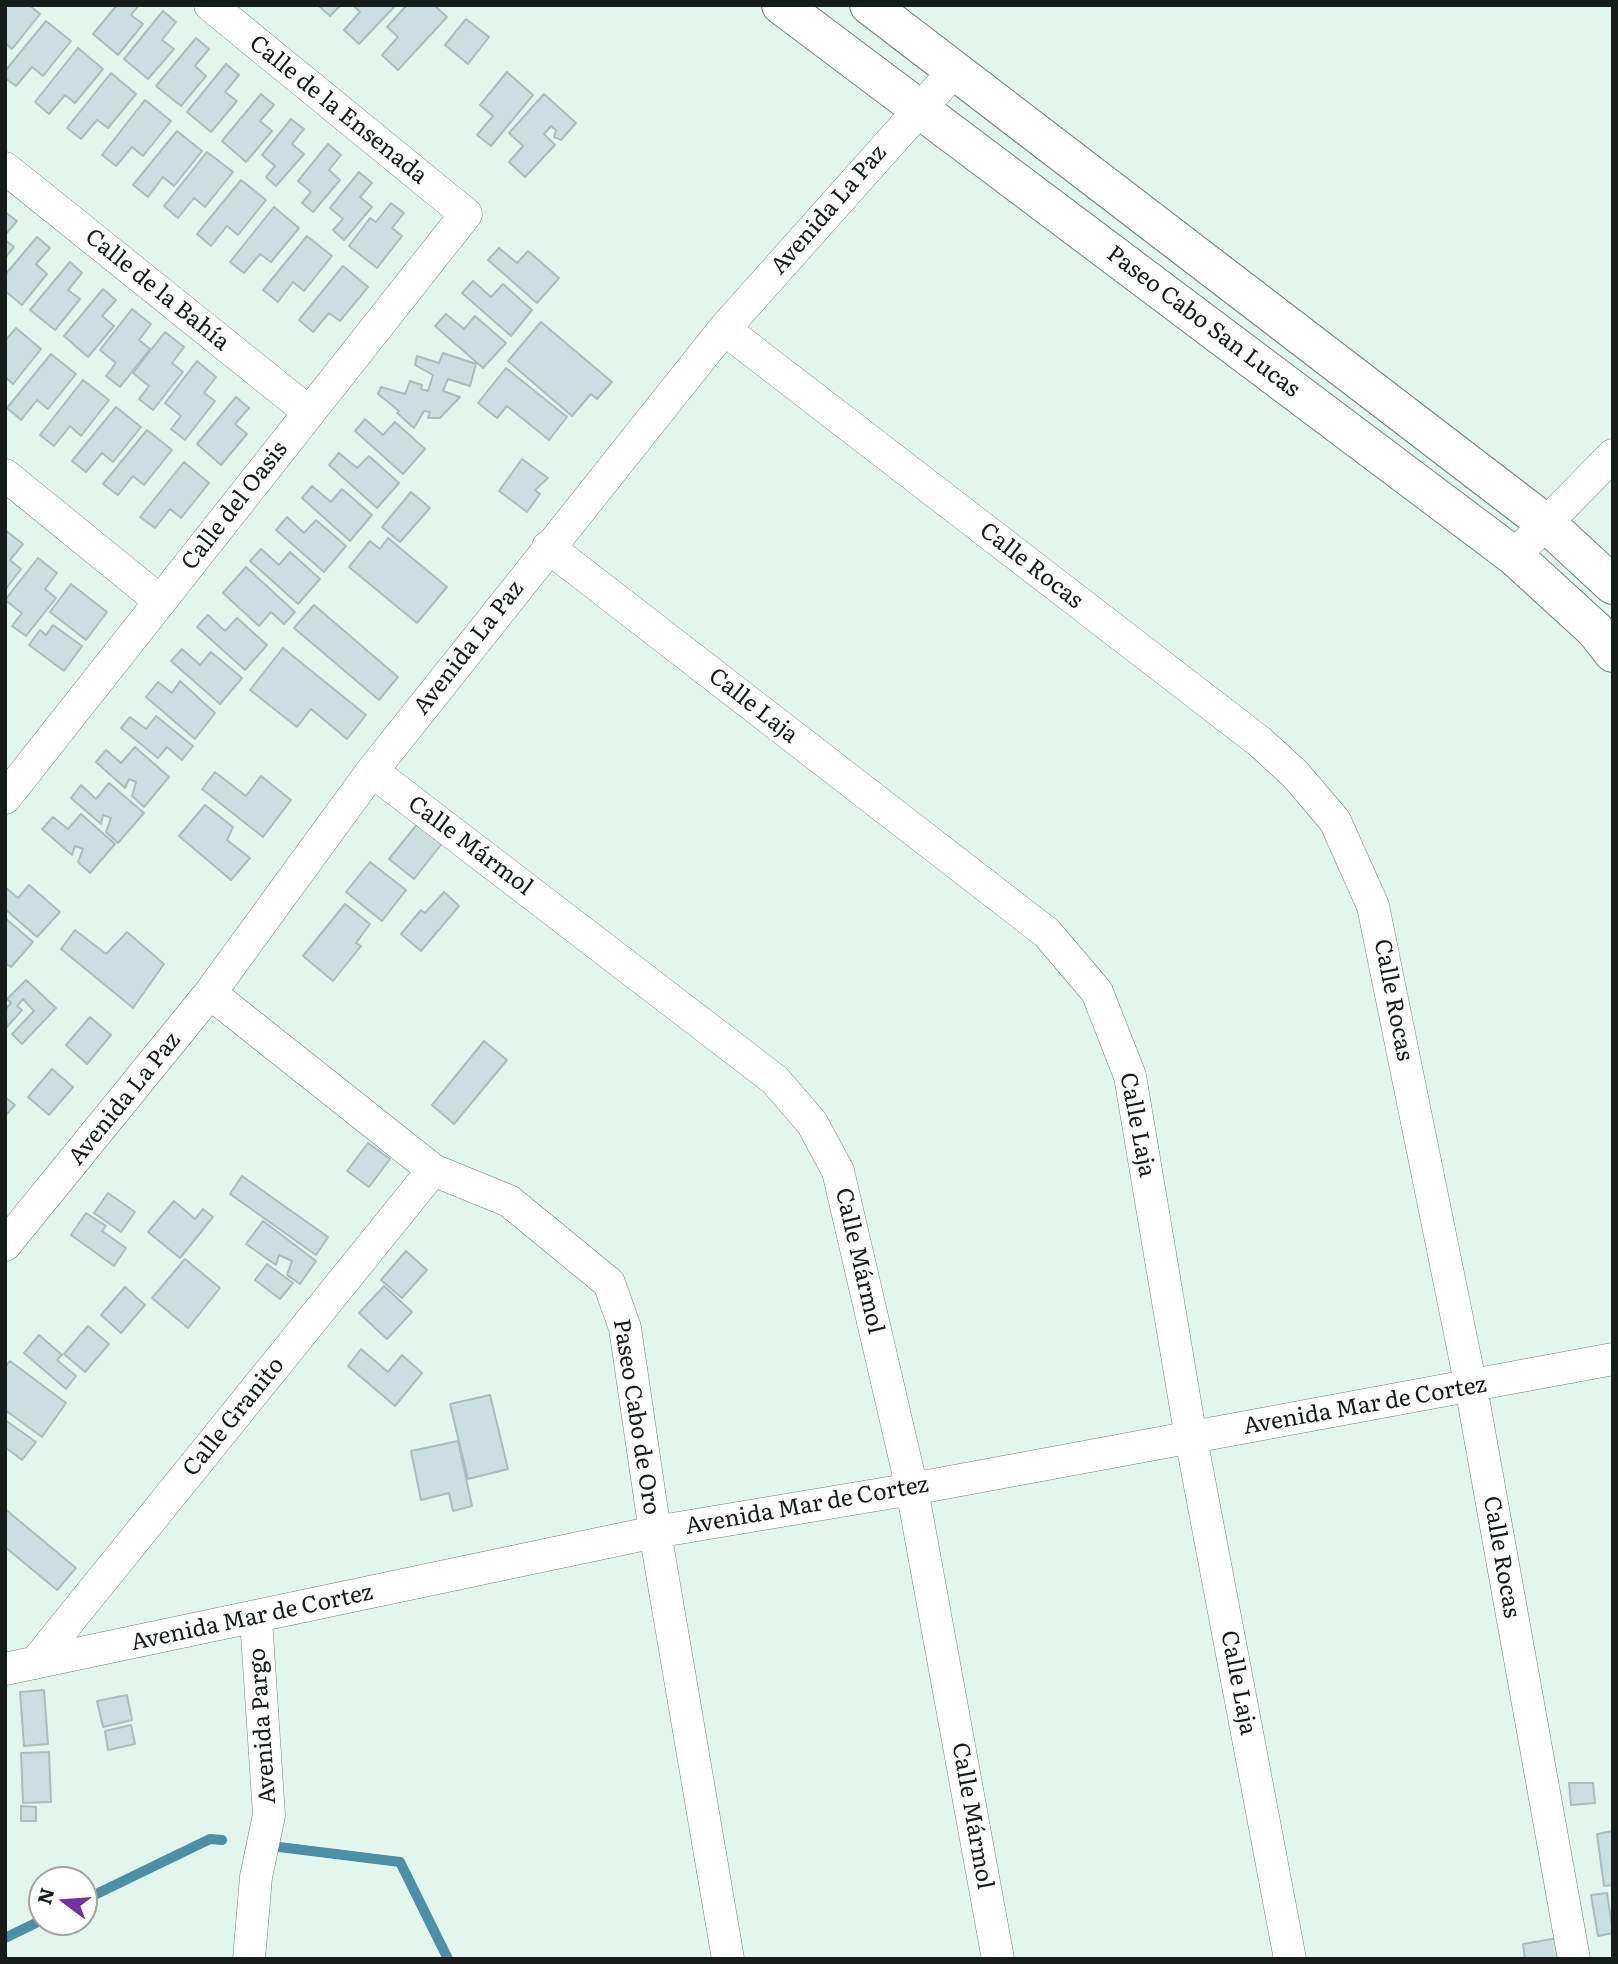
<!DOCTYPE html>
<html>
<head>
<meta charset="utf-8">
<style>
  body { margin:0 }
  #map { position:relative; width:1618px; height:1964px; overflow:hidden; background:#e3f6ee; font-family:Literata,serif }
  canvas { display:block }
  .frame { position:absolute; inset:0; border:7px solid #151c19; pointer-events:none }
  .north { position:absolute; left:28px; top:1866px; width:70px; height:70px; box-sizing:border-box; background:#fefefe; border:2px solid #a1a4a2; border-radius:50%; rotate:286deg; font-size:19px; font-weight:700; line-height:28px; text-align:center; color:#151c19 }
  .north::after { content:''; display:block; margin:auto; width:24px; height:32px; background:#742fa3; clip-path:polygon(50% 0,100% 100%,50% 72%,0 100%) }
</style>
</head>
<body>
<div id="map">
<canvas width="1618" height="1964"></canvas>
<div class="frame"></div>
<div class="north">N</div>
</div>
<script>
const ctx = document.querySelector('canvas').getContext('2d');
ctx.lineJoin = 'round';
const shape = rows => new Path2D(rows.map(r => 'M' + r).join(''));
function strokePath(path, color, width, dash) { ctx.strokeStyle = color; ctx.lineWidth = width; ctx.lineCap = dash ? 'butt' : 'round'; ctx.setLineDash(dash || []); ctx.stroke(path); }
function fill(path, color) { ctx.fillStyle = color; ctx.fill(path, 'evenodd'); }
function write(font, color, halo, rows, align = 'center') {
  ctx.font = font + ' Literata,serif'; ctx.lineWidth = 7; ctx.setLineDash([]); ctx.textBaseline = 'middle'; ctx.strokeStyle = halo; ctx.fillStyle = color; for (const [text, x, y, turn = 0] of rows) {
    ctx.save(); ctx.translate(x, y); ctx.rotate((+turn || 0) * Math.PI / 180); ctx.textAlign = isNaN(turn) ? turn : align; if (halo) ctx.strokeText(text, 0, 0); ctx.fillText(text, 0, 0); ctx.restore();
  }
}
const stream = shape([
  [279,1847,400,1862,448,1959],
  [84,1900,210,1839,222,1840],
  [5,1938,42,1920]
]);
const building = shape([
  [6,5,29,5,40,14,12,49,5,43,6,5],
  [117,5,139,5,131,15,143,24,118,55,93,34,117,5],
  [318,5,341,5,330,16,318,5],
  [353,5,396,5,359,44,344,30,360,12,353,5],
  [407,5,434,5,447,17,398,70,382,55,398,37,387,27,407,5],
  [163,11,176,22,162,40,174,49,148,79,124,59,163,11],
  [466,19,489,37,468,64,445,45,466,19],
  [46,21,71,41,43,76,32,67,16,86,5,78,5,71,46,21],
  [196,38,209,49,195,66,206,76,181,106,156,86,196,38],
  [78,48,103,69,75,103,65,95,49,114,35,102,78,48],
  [226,64,239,75,225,92,237,101,211,132,187,112,226,64],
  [507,72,533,95,491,146,477,135,493,116,480,105,507,72],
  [111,73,136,94,108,128,97,120,81,139,67,128,111,73],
  [261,94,274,105,260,121,272,131,246,162,222,141,261,94],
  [544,94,576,123,561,140,554,137,556,130,551,126,544,134,555,145,525,177,509,162,523,146,509,133,544,94],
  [145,100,171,121,143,156,132,147,116,166,102,155,145,100],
  [291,119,304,129,292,144,304,154,276,186,266,177,275,166,262,155,291,119],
  [177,131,202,151,174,186,163,177,148,197,133,185,177,131],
  [328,144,341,155,329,170,340,180,313,212,302,203,311,192,298,181,328,144],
  [207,152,233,172,205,207,194,198,178,218,164,206,207,152],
  [359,172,372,183,360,197,372,207,344,240,333,230,343,219,330,208,359,172],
  [241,180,266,200,238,235,227,226,211,246,197,234,241,180],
  [391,203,404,213,392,228,402,236,377,268,349,246,370,218,376,222,391,203],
  [274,207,299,228,271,262,260,254,244,273,230,262,274,207],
  [5,212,17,221,5,235,5,212],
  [307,236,332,256,304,291,293,282,278,302,263,290,307,236],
  [37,237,50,248,36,264,47,274,22,305,5,291,5,275,37,237],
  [5,240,14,247,5,258,5,240],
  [499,248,517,263,528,251,559,278,537,303,488,260,499,248],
  [70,262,82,273,68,290,80,299,55,330,30,310,70,262],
  [343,266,368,287,340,321,329,313,313,332,299,320,343,266],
  [473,281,491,297,503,284,532,310,511,336,462,293,473,281],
  [103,289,116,300,102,316,114,326,88,357,64,336,103,289],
  [132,309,151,324,139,340,150,349,120,387,106,376,116,363,100,350,132,309],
  [446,314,464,329,475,316,506,343,483,368,435,326,446,314],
  [541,322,612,382,597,399,591,394,572,416,508,361,541,322],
  [16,328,41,349,13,384,5,377,5,341,16,328],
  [165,332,184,347,172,363,183,372,153,410,139,399,149,386,133,373,165,332],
  [443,353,476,364,470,386,448,379,443,391,460,397,440,418,428,418,430,412,424,411,414,428,397,413,399,411,378,394,381,387,405,394,410,381,422,385,421,389,428,391,433,375,415,365,417,356,439,363,443,353],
  [51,354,76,374,48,409,37,400,21,420,7,408,51,354],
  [197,361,216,377,204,393,215,401,185,440,171,429,181,416,165,403,197,361],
  [506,368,567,417,549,440,507,406,497,418,478,403,506,368],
  [83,380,109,400,81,436,70,426,54,446,40,435,83,380],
  [236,397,249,408,235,424,247,434,221,465,197,444,236,397],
  [116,407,141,427,113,462,102,453,86,472,72,461,116,407],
  [365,419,383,435,395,422,425,449,403,474,355,431,365,419],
  [147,430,172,450,144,485,133,476,118,495,103,484,147,430],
  [339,453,357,468,369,456,399,483,377,508,329,465,339,453],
  [522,459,548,478,535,490,540,494,527,512,499,491,522,459],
  [184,462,209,483,181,518,170,509,155,528,140,517,184,462],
  [312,486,331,502,342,489,372,515,350,541,302,498,312,486],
  [411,492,430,508,400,542,382,527,411,492],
  [287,517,304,533,316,520,346,546,324,572,276,530,287,517],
  [5,530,23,544,10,560,21,569,5,590,5,530],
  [388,538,447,587,417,623,349,567,370,541,380,549,388,538],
  [261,549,279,565,290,552,320,579,298,604,250,561,261,549],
  [38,558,57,573,45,589,56,598,26,636,12,626,22,613,5,600,38,558],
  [246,567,295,612,284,624,271,612,259,626,223,593,246,567],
  [71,584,107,612,86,640,50,612,71,584],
  [314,605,398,677,379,700,294,628,314,605],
  [208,615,225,631,237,618,267,645,245,670,197,627,208,615],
  [53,625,82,646,64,671,29,645,40,630,46,635,53,625],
  [283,648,366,715,347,739,311,709,297,727,250,690,283,648],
  [182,649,200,665,211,652,242,678,220,704,171,661,182,649],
  [180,681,215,713,195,739,146,697,158,682,172,693,180,681],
  [156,716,193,746,182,760,167,747,158,758,121,728,130,717,146,729,156,716],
  [135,747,169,777,144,807,132,796,136,782,129,779,125,788,96,762,106,750,121,763,135,747],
  [215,772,246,796,261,776,291,800,263,837,202,789,215,772],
  [109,783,144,813,118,843,106,832,111,818,103,815,101,824,71,798,81,785,96,799,109,783],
  [205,805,233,827,227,840,250,858,231,880,179,836,205,805],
  [81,814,115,844,90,873,78,862,83,849,75,846,72,855,42,829,53,817,68,829,81,814],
  [423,817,447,837,414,879,389,859,423,817],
  [370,862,406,890,382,921,346,892,370,862],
  [29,885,60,912,37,937,5,909,5,887,18,898,29,885],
  [444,892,459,906,421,951,401,934,421,910,425,913,444,892],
  [345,904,370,924,356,943,361,946,333,981,303,956,345,904],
  [5,918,33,942,11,967,5,963,5,918],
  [75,930,106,954,127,932,164,964,133,1008,61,949,75,930],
  [26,980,56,1008,22,1044,12,1034,34,1011,23,999,17,1006,22,1010,7,1027,5,1010,11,1003,7,999,26,980],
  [90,1017,111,1035,87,1064,66,1045,90,1017],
  [484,1041,507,1060,454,1124,432,1105,484,1041],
  [52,1069,73,1087,49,1115,28,1097,52,1069],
  [5,1097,15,1105,5,1116,5,1097],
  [368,1143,390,1159,369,1187,347,1171,368,1143],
  [242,1176,328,1237,316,1255,230,1194,242,1176],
  [108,1193,135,1212,121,1232,94,1213,108,1193],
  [174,1201,195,1219,203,1209,213,1217,180,1258,148,1232,174,1201],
  [86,1213,106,1226,102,1231,126,1248,114,1266,71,1235,86,1213],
  [263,1221,316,1261,300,1284,287,1275,292,1261,279,1255,276,1265,246,1244,263,1221],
  [406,1251,427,1270,402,1298,381,1280,406,1251],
  [185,1259,220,1288,188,1328,152,1298,185,1259],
  [267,1264,293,1283,280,1299,255,1280,267,1264],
  [384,1286,412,1312,387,1339,359,1313,384,1286],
  [125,1287,145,1305,121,1333,101,1315,125,1287],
  [88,1326,109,1344,85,1372,64,1354,88,1326],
  [39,1335,62,1355,57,1360,76,1376,66,1389,24,1353,39,1335],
  [361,1349,388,1372,402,1355,422,1373,395,1406,348,1366,361,1349],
  [10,1361,66,1403,42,1437,5,1410,5,1367,10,1361],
  [490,1395,508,1469,468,1479,450,1404,490,1395],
  [5,1420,36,1442,22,1460,5,1447,5,1420],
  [458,1441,472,1506,453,1511,449,1493,421,1500,411,1451,458,1441],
  [5,1509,76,1568,57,1590,5,1547,5,1509],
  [44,1690,48,1744,24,1746,20,1692,44,1690],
  [127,1695,132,1720,103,1727,97,1701,127,1695],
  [131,1725,135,1744,108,1750,105,1731,131,1725],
  [49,1752,51,1802,23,1803,21,1753,49,1752],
  [1569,1783,1593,1783,1595,1803,1571,1805,1569,1783],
  [21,1806,36,1807,36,1821,21,1821,21,1806],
  [1613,1831,1613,1885,1604,1886,1597,1834,1613,1831],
  [1607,1893,1613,1933,1598,1936,1591,1895,1607,1893],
  [1558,1938,1561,1959,1525,1959,1523,1944,1558,1938]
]);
const minor = shape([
  [5,168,309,412],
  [724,329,1260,742,1295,774,1335,821,1373,906,1471,1387,1574,1959],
  [5,475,160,601],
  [548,547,1047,933,1097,992,1130,1076,1191,1438,1290,1959],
  [1514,556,1613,455],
  [372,771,775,1080,812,1123,838,1171,912,1489,998,1959],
  [5,798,466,214,210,5],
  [210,993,433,1170,509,1201,609,1283,625,1328,655,1532,728,1959],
  [5,1245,210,993,372,771,724,329,955,70],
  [35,1663,433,1170],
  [5,1669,655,1532,912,1489,1613,1359],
  [249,1959,256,1877,269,1815,256,1619]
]);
const tertiary = shape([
  [781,5,1514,556,1595,630,1613,653],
  [869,5,1548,525,1613,585]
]);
const streetNames = [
  ["Calle de la Ensenada",338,110,39],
  ["Avenida La Paz",829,210,-49],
  ["Calle de la Bahía",157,290,39],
  ["Paseo Cabo San Lucas",1203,322,37],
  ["Calle del Oasis",235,506,-52],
  ["Calle Rocas",1031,566,38],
  ["Avenida La Paz",469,648,-52],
  ["Calle Laja",753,706,38],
  ["Calle Mármol",470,846,37],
  ["Calle Rocas",1393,1000,79],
  ["Avenida La Paz",125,1099,-51],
  ["Calle Laja",1137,1125,79],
  ["Calle Mármol",859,1261,77],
  ["Avenida Mar de Cortez",1365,1406,-10],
  ["Calle Granito",234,1417,-51],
  ["Paseo Cabo de Oro",636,1417,81],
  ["Avenida Mar de Cortez",807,1506,-10],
  ["Calle Rocas",1501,1557,80],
  ["Avenida Mar de Cortez",252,1618,-12],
  ["Calle Laja",1238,1683,79],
  ["Avenida Pargo",263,1726,-94],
  ["Calle Mármol",972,1816,80]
];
strokePath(stream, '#4a90a7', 10);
fill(building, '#cadfdf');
strokePath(building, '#a9bdbd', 2);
strokePath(minor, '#73847d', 33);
strokePath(tertiary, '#73847d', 40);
strokePath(minor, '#fff', 32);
strokePath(tertiary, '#fff', 38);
write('23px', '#151c19', '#fefefe', streetNames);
</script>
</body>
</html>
